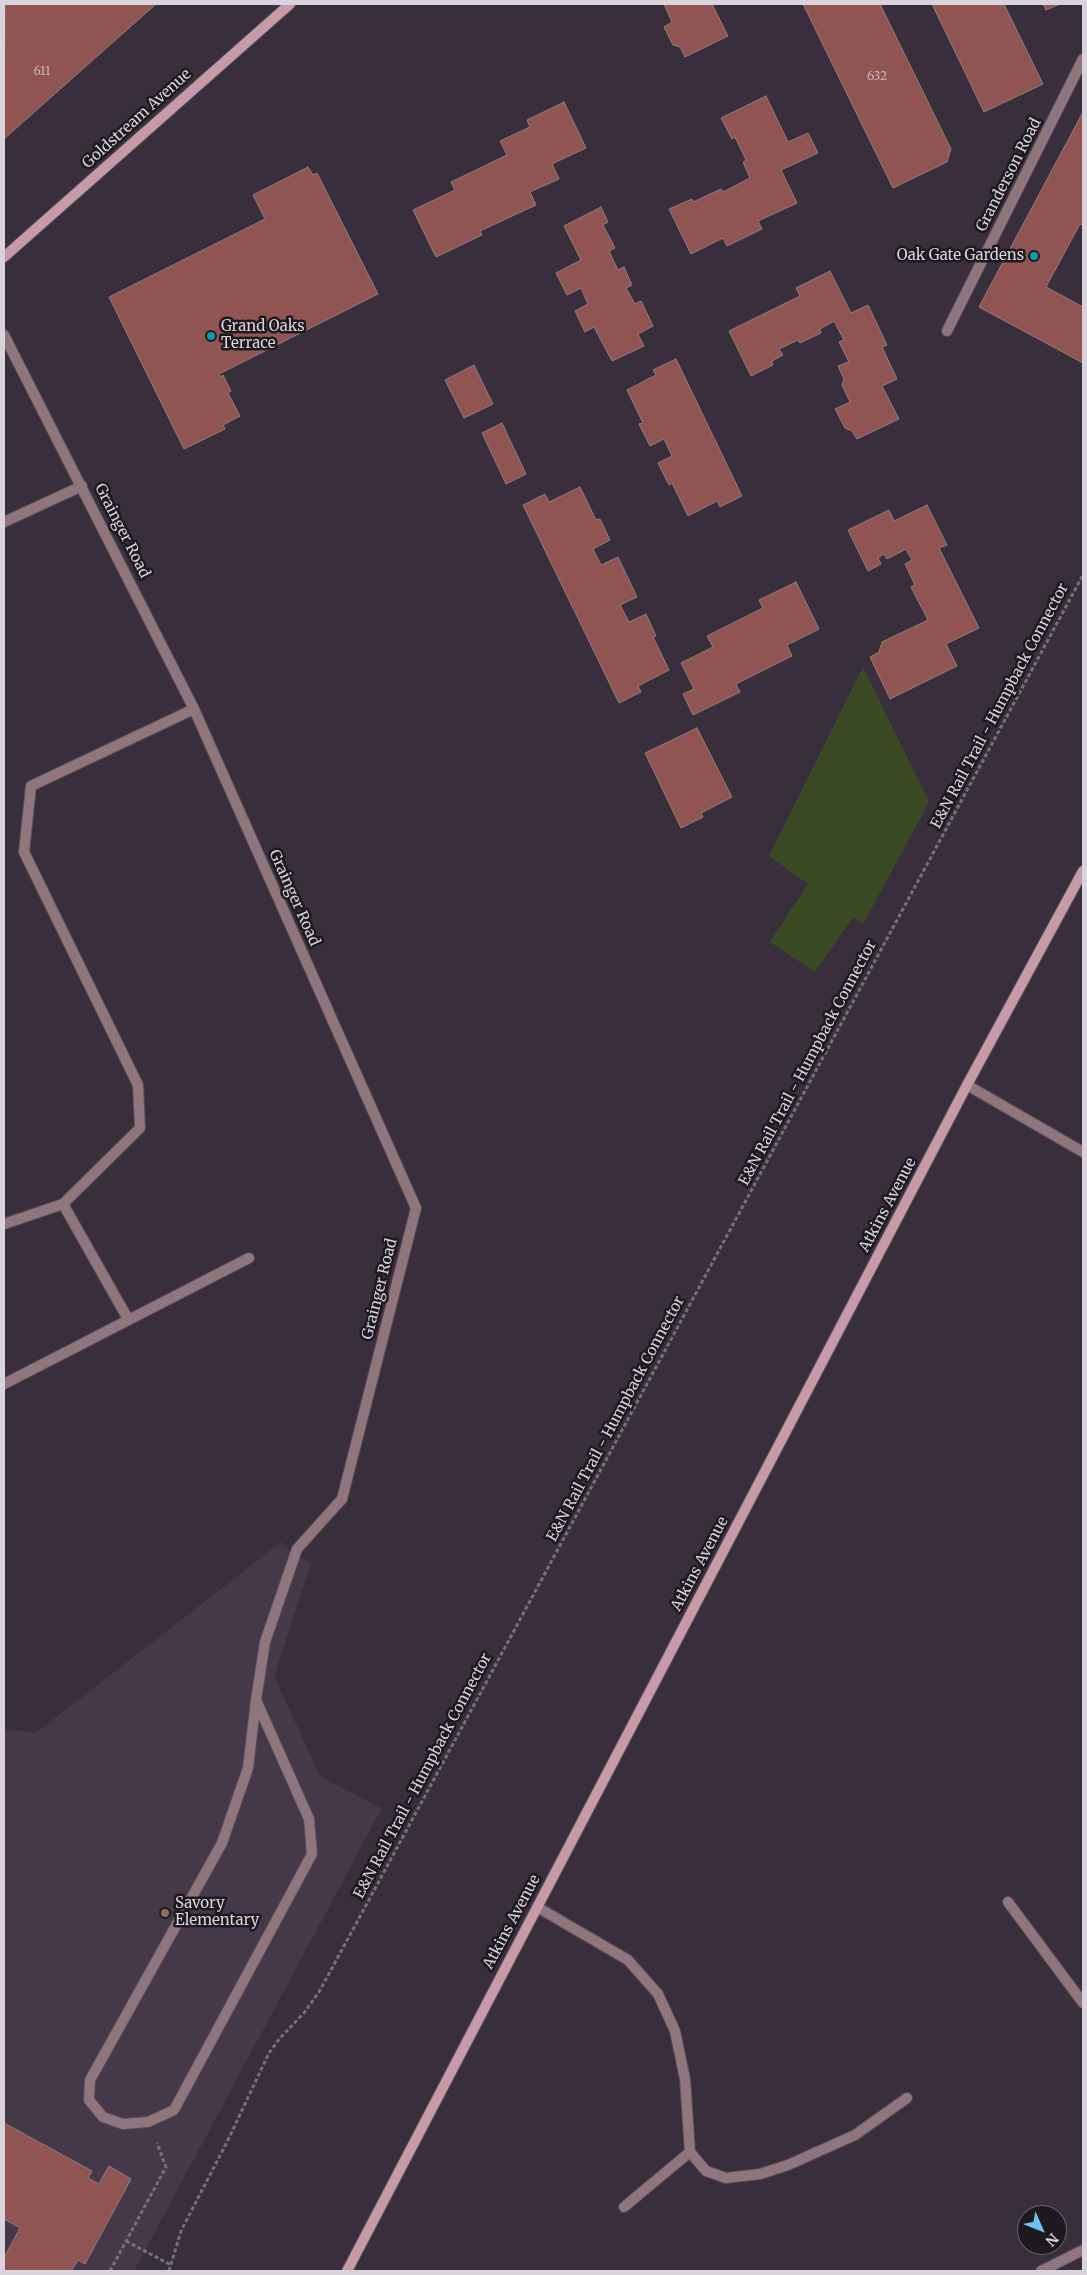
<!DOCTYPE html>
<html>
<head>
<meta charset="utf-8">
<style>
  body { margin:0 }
  #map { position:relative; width:1087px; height:2275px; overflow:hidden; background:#392f3c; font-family:Merriweather,serif }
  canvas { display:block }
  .frame { position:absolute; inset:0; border:5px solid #d9d3db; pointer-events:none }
  .north { position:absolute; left:1017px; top:2205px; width:50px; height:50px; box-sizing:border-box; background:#1e191f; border:1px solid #69636a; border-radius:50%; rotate:134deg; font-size:14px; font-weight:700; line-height:20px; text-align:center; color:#d9d3db }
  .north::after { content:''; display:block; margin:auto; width:18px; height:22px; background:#6dc2f3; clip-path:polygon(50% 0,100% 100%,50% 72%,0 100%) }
</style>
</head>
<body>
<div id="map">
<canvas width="1087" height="2275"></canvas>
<div class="frame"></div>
<div class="north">N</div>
</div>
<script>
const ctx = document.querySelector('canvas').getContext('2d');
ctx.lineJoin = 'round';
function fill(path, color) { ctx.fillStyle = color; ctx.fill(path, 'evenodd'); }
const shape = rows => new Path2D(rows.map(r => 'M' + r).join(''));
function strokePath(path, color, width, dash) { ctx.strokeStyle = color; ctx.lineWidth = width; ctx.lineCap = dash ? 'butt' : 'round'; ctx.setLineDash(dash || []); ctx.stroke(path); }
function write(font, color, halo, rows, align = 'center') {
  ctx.font = font + ' Merriweather,serif'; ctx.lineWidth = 5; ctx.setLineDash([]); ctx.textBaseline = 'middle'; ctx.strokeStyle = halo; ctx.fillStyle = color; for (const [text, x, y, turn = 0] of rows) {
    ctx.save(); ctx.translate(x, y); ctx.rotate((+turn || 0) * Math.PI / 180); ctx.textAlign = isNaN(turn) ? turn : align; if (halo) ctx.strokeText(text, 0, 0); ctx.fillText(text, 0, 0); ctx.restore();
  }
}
const built = shape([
  [281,1542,292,1553,311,1563,274,1677,321,1777,382,1808,134,2271,4,2271,4,1729,36,1733]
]);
const green = shape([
  [863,667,929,802,863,924,853,917,815,972,770,942,808,884,769,856]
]);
const building = shape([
  [5,4,156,4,4,139,5,4],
  [664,4,712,4,728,36,685,57,680,47,673,45,664,27,672,22,664,4],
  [803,4,880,4,951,149,947,162,893,188,803,4],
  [932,4,1004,4,1043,84,984,112,932,4],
  [1043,4,1060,4,1046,10,1043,4],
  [766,96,788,142,808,133,818,153,781,170,797,203,758,221,762,229,727,246,723,238,691,254,669,209,692,199,693,202,721,189,723,192,750,178,743,162,746,160,735,137,732,139,721,118,766,96],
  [564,102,586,148,552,164,559,179,530,192,536,205,480,231,482,235,436,257,413,210,455,190,451,182,507,155,500,141,530,127,527,120,564,102],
  [1083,112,1083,226,1080,224,1046,287,1083,307,1083,363,979,307,1083,112],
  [308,167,313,175,317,173,378,294,219,374,221,377,223,375,231,391,228,393,240,416,223,425,225,429,184,449,109,297,265,219,253,195,308,167],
  [601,207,608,222,603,225,615,248,609,251,618,270,624,267,632,285,626,288,635,304,641,301,653,326,638,334,644,346,612,361,594,327,585,332,575,311,588,304,581,288,567,295,556,273,581,260,564,226,601,207],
  [830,271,851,313,868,305,887,345,882,347,897,379,882,386,899,419,857,439,852,431,845,428,835,409,850,402,842,385,844,379,838,366,849,362,839,342,844,340,834,321,820,329,821,333,800,343,798,340,779,349,783,355,772,361,773,365,751,376,729,331,800,296,796,288,830,271],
  [676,359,742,496,720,507,717,501,688,516,672,483,669,485,658,463,672,456,664,439,650,446,639,424,643,423,627,390,656,375,653,370,676,359],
  [474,365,493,404,464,418,445,380,474,365],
  [502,423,526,474,506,484,482,433,502,423],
  [580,487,596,520,600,519,610,540,593,549,601,565,618,557,637,597,620,605,629,622,646,614,656,636,653,637,669,670,638,686,641,692,619,703,523,505,545,494,549,502,580,487],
  [927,505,947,545,939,548,979,628,946,644,957,666,890,699,870,657,879,652,882,642,928,620,911,587,915,585,905,564,912,560,906,549,887,559,884,554,878,558,881,564,868,571,848,530,889,510,894,521,927,505],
  [796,582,819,629,787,645,792,656,736,684,740,692,693,715,683,694,694,689,681,663,713,647,707,636,763,608,759,600,796,582],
  [697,728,732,797,701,813,703,817,681,828,645,753,697,728],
  [4,2123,92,2171,88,2178,99,2184,109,2166,131,2179,85,2264,78,2260,71,2271,4,2271,4,2258,20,2228,4,2219,4,2123]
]);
const path = shape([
  [126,2241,171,2265],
  [110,2271,166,2167,157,2143],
  [169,2271,181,2231,227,2142,269,2053,280,2038,304,2013,319,1992,364,1909,1083,575]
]);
const lane = shape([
  [4,522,82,486],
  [967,1085,1083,1152],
  [63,1204,128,1319],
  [4,1224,63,1204,140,1128,138,1085,24,852,31,786,194,709],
  [4,1384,249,1258],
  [256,1700,309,1819,312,1854,174,2110,148,2122,123,2124,103,2117,89,2100,90,2080,222,1843,248,1768,256,1700,265,1642,297,1549,342,1499],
  [537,1907,628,1960,658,1994,675,2031,685,2079,690,2152,624,2207],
  [690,2152,706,2171,726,2178,760,2174,788,2165,855,2135,907,2098]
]);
const street = shape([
  [947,331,1083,59],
  [4,335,194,709,416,1208,342,1499],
  [1008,1902,1083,2003],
  [1041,2271,1083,2250]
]);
const secondary = shape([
  [4,257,290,4],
  [347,2271,967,1085,1083,871]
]);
const markers = [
  [1034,256,5,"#0f9aa8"],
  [211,336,5,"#0f9aa8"],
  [165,1913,5,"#8d6e63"]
];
const numberNames = [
  ["611",42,72],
  ["632",877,77]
];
const streetNames = [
  ["Goldstream Avenue",137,119,-42],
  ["Granderson Road",1009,175,-63],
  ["Grainger Road",122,531,63],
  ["E&N Rail Trail - Humpback Connector",1000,706,-62],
  ["Grainger Road",294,898,66],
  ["E&N Rail Trail - Humpback Connector",808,1063,-62],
  ["Atkins Avenue",888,1205,-62],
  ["Grainger Road",380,1289,-76],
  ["E&N Rail Trail - Humpback Connector",616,1419,-62],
  ["Atkins Avenue",700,1564,-62],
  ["E&N Rail Trail - Humpback Connector",423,1776,-62],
  ["Atkins Avenue",512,1922,-62]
];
const poiNames = [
  ["Oak Gate Gardens",1024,256,"right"],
  ["Grand Oaks",221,327],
  ["Terrace",221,344],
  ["Savory",175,1904],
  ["Elementary",175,1921]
];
fill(built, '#453849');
fill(green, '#3a4b24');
fill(building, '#905452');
strokePath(building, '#927d7c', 1);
strokePath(lane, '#564d59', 12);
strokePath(street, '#564d59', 12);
strokePath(secondary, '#564d59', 12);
strokePath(path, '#776f7a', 3, [4, 2.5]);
strokePath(lane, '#91757c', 10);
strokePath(street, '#91757c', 10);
strokePath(secondary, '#c69aa6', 10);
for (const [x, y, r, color] of markers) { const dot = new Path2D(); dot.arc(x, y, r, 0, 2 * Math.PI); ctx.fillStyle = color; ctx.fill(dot); strokePath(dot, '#1e191f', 2); }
write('12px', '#c7b3b9', null, numberNames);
write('15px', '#d9d3db', '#1e191f', streetNames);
write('15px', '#d9d3db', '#1e191f', poiNames, 'left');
</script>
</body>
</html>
